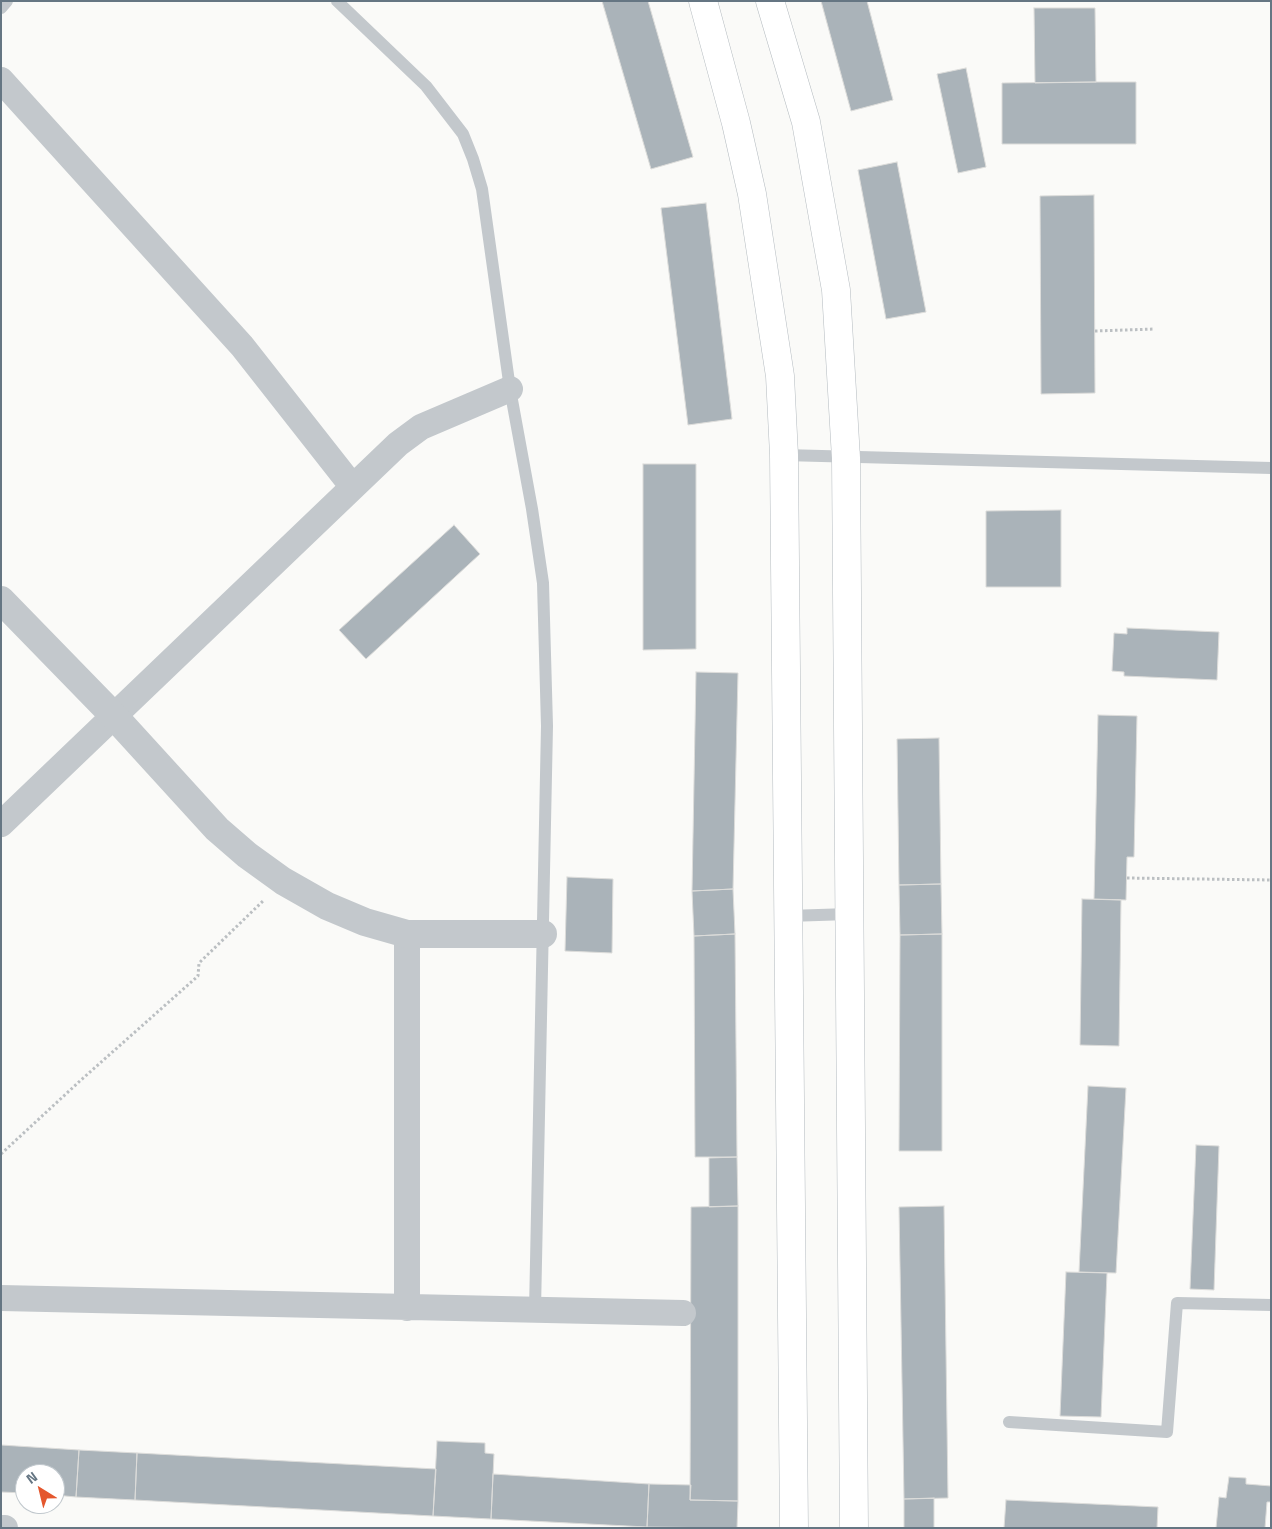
<!DOCTYPE html>
<html>
<head>
<meta charset="utf-8">
<style>
  body { margin:0 }
  #map { position:relative; width:1272px; height:1529px; overflow:hidden; background:#fafaf8; font-family:"Titillium Web",sans-serif }
  canvas { display:block }
  .frame { position:absolute; inset:0; border:2px solid #657683; pointer-events:none }
  .north { position:absolute; left:15px; top:1464px; width:50px; height:50px; box-sizing:border-box; background:#fff; border:1px solid #c1c8cd; border-radius:50%; rotate:324deg; font-size:14px; font-weight:700; line-height:20px; text-align:center; color:#657683 }
  .north::after { content:''; display:block; margin:auto; width:18px; height:22px; background:#e4572e; clip-path:polygon(50% 0,100% 100%,50% 72%,0 100%) }
</style>
</head>
<body>
<div id="map">
<canvas width="1272" height="1529"></canvas>
<div class="frame"></div>
<div class="north">N</div>
</div>
<script>
const ctx = document.querySelector('canvas').getContext('2d');
ctx.lineJoin = 'round';
function fill(path, color) { ctx.fillStyle = color; ctx.fill(path, 'evenodd'); }
const shape = rows => new Path2D(rows.map(r => 'M' + r).join(''));
function strokePath(path, color, width, dash) { ctx.strokeStyle = color; ctx.lineWidth = width; ctx.lineCap = dash ? 'butt' : 'round'; ctx.setLineDash(dash || []); ctx.stroke(path); }
const building = shape([
  [602,1,648,1,693,157,651,169,602,1],
  [821,1,867,1,893,100,851,111,821,1],
  [1034,8,1095,8,1096,82,1035,83,1034,8],
  [966,68,986,167,958,173,937,74,966,68],
  [1096,82,1136,82,1136,144,1002,144,1002,83,1096,82],
  [897,162,926,312,886,319,858,170,897,162],
  [1094,195,1095,393,1041,394,1040,196,1094,195],
  [706,203,732,419,688,425,661,208,706,203],
  [643,464,696,464,696,649,643,650,643,464],
  [1061,510,1061,587,986,587,986,511,1061,510],
  [454,525,480,554,366,659,339,630,454,525],
  [1127,628,1219,632,1217,680,1124,676,1124,672,1112,671,1114,633,1127,634,1127,628],
  [696,672,738,673,733,889,692,891,696,672],
  [1098,715,1137,716,1134,857,1127,857,1126,900,1094,899,1098,715],
  [939,738,941,884,899,885,897,739,939,738],
  [567,877,613,879,612,953,565,951,567,877],
  [941,884,942,934,900,935,899,885,941,884],
  [733,889,735,934,694,936,692,891,733,889],
  [1082,899,1121,900,1119,1046,1080,1045,1082,899],
  [735,934,737,1157,695,1157,694,936,735,934],
  [942,934,942,1151,899,1151,900,935,942,934],
  [1088,1086,1126,1088,1116,1273,1079,1272,1088,1086],
  [1196,1145,1219,1146,1214,1290,1190,1289,1196,1145],
  [737,1157,738,1206,709,1207,709,1158,737,1157],
  [738,1206,738,1501,690,1500,691,1207,738,1206],
  [944,1206,948,1498,904,1499,899,1207,944,1206],
  [1066,1272,1107,1273,1101,1417,1060,1416,1066,1272],
  [437,1441,485,1443,485,1453,494,1454,491,1519,433,1516,437,1441],
  [1,1445,79,1450,76,1497,55,1495,55,1474,25,1474,25,1493,1,1492,1,1445],
  [79,1450,137,1453,135,1500,76,1497,79,1450],
  [137,1453,436,1469,433,1516,135,1500,137,1453],
  [493,1474,649,1484,647,1527,491,1519,493,1474],
  [1229,1477,1246,1478,1246,1484,1271,1486,1271,1502,1267,1502,1265,1528,1216,1528,1219,1497,1226,1498,1229,1477],
  [649,1484,691,1485,690,1500,738,1501,737,1528,647,1527,649,1484],
  [934,1498,934,1528,904,1528,904,1499,934,1498],
  [1006,1500,1158,1507,1157,1528,1004,1528,1006,1500]
]);
const path = shape([
  [1095,331,1154,329],
  [1127,878,1271,880],
  [1,1154,81,1080,198,976,199,963,264,900]
]);
const service = shape([
  [337,1,426,86,463,134,473,159,482,189,510,389,532,509,543,583,547,726,535,1310],
  [1,8,7,1],
  [784,455,1271,468],
  [788,916,849,914],
  [1009,1422,1167,1432,1177,1303,1271,1305]
]);
const minor = shape([
  [1,80,242,346,352,486],
  [1,824,398,444,421,427,510,389],
  [1,1298,683,1313],
  [407,1308,407,934],
  [1,1528,5,1528]
]);
const tertiary = shape([
  [1,600,113,715,217,829,247,855,283,881,327,906,365,922,407,934,543,934]
]);
const secondary = shape([
  [703,1,736,123,752,194,780,376,784,455,794,1528],
  [770,1,806,122,836,290,846,458,854,1528]
]);
fill(building, '#aab3b9');
strokePath(building, '#dcdcda', 1);
strokePath(secondary, '#b3babf', 29);
strokePath(path, '#bbbfc2', 3, [2.5, 2.5]);
strokePath(service, '#c3c8cc', 12);
strokePath(minor, '#c3c8cc', 26);
strokePath(tertiary, '#c3c8cc', 28);
strokePath(secondary, '#fff', 28);
</script>
</body>
</html>
